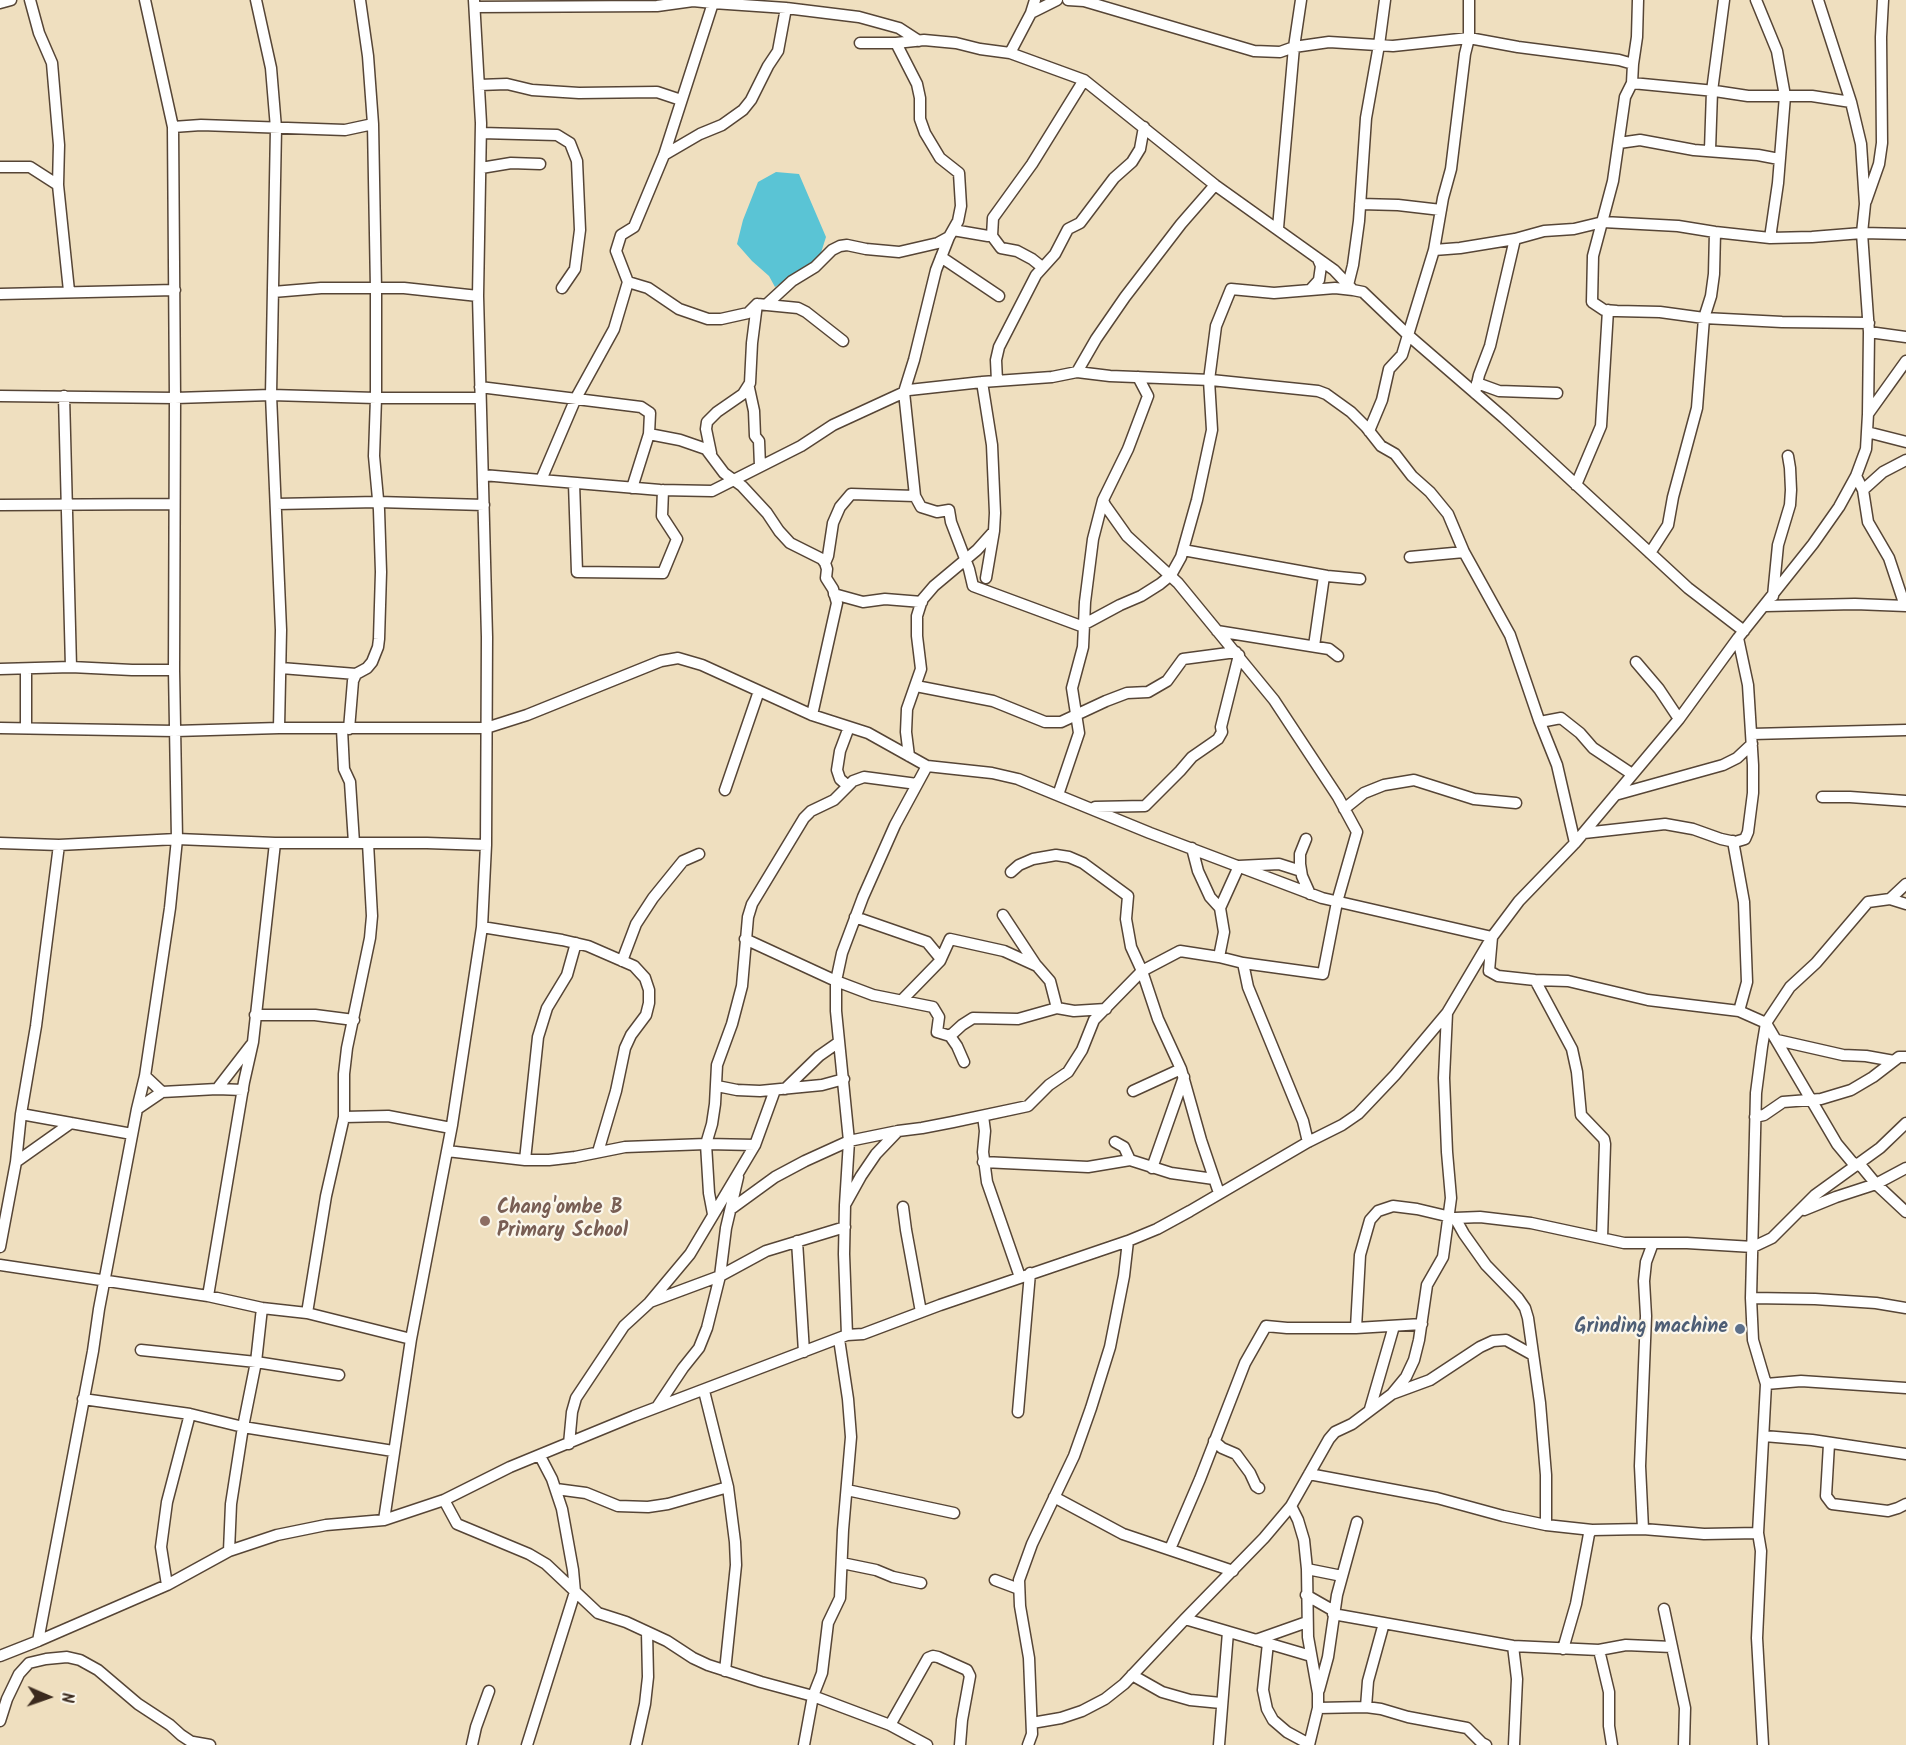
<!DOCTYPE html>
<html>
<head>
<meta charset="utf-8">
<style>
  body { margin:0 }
  #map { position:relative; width:1906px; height:1745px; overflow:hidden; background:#efdfbf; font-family:Kalam,sans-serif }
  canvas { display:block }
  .north { position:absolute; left:18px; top:1667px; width:60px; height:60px; -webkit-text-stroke:4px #fbf7ec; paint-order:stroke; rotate:92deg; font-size:16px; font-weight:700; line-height:24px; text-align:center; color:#3b2a1e }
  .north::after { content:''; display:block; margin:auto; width:21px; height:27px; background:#3b2a1e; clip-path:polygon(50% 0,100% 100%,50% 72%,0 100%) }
</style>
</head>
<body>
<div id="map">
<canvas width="1906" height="1745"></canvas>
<div class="north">N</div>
</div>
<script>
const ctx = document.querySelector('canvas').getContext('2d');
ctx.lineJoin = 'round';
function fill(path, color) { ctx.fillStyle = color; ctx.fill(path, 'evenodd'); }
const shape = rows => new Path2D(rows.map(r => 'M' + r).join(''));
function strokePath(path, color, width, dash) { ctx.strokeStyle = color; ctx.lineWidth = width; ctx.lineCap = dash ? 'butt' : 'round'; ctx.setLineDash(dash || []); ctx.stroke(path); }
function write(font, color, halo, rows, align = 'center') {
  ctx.font = font + ' Kalam,sans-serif'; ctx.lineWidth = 4.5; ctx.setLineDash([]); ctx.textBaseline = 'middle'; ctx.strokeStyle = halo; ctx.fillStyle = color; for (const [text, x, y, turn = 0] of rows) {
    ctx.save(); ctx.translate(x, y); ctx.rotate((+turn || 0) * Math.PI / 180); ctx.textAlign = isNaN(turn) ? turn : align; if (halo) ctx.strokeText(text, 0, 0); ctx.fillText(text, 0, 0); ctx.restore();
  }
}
const water = shape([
  [776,172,799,174,826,237,819,259,775,287,769,276,752,261,737,244,743,220,758,182]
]);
const minor = shape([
  [30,0,39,33,52,63,59,145,58,185,69,291],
  [256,0,271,68,276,128,271,395,281,630,279,728],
  [1068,0,1084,1,1254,51,1280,52,1294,47,1301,0],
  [1756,0,1777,51,1785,96,1778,183,1770,238],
  [0,3,11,0],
  [475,7,657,6,693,1,713,3,786,8,859,17,899,28,919,41],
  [1031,13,1057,0],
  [860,43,896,43,924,40,956,43,980,49,1010,53,1084,80,1215,185,1334,270,1353,290,1363,292,1408,335,1434,250,1460,248,1515,239,1544,231,1574,229,1603,222,1678,226,1715,232,1770,238,1812,237,1862,233,1906,234],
  [1010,53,1031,13,1035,0],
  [1633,64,1637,37,1638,0],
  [1632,83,1715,91,1748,96,1812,96,1851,102],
  [479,85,507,84,532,90,579,93,657,92,681,100],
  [173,127,201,125,345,130,373,124,368,56,360,0],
  [481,133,557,135,570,143,577,161,580,230,575,269,562,288],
  [1619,143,1640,140,1694,150,1758,155,1779,159],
  [1710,150,1712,91,1724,0],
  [664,155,700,134,722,125,743,110,751,100,768,66,778,51,786,8],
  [0,167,30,167,58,185],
  [481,168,511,163,540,164],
  [1866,201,1879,164,1882,143,1881,37,1883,0],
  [1360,204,1398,205,1441,210],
  [1278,228,1294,47,1329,42,1393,46,1469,38,1518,47,1619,60,1633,64,1632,83,1625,97,1613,181,1593,256,1592,302,1604,310,1617,311,1660,312,1704,318,1782,322,1869,323],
  [953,230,988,236,992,236],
  [1434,250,1443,198,1451,169,1465,54,1469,38,1469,0],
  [941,257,999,296],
  [1042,267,1032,259,1017,251,1001,248,992,236,993,218,1032,164,1084,80],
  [628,282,648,288,679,309,708,319,721,319,748,313,757,304,798,308,806,312,843,341],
  [1348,285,1353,265,1359,221,1366,118,1379,45,1385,0],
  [1310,290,1319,280,1321,266,1318,259],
  [273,292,321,288,404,288,478,296],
  [0,294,175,290],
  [767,304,792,281,815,267,832,250,840,246,847,245,866,249,899,252,938,243,949,237],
  [1869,332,1906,337],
  [1077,372,1096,339,1125,297,1181,224,1215,185],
  [997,381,996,360,999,347,1036,275,1055,254,1068,229,1080,223,1114,178,1132,162,1140,149,1144,127],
  [982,382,992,445,995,513,994,531,986,578],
  [1477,383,1499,391,1557,393],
  [480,387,641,407,650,413,649,434,632,488],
  [749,388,754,411,755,436,759,441,760,466],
  [1475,393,1479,375,1490,346,1515,239],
  [0,396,175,398,271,395,376,398,480,398],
  [64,396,71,667],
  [1868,414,1906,361],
  [1369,431,1382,400,1389,369,1402,355,1408,335,1504,418,1688,588,1744,631],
  [1867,432,1906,442],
  [649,434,680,440,706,449,724,473,742,486,767,513,779,531,790,543,822,559,825,563,827,569,826,578,833,589,837,603,812,715],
  [711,453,706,429,707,422,717,412,743,394,750,383,752,343,757,304],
  [483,475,541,480,576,398,614,329,628,282,616,251,621,235,634,227,664,155,713,3,712,0],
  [1856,476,1863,490,1868,522,1889,558,1905,606],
  [541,480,660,490,712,491,801,446,833,425,909,390,982,382,1052,377,1077,372,1110,376,1211,380,1318,391,1326,394,1351,412,1366,427,1381,446,1395,454,1412,476,1430,492,1448,514,1464,552,1510,635,1539,720,1557,765,1575,843],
  [574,483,577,572,663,573,677,539,662,516,663,490],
  [1576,485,1601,426,1608,310],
  [1863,490,1883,472,1906,460],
  [915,496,921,507,937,512,949,510,951,522,969,569,973,586,1081,626,1120,605,1141,596,1160,584,1171,575,1181,557,1197,500,1212,430,1209,380,1216,326,1231,289,1274,293,1335,288,1353,290],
  [1103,500,1105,505,1127,536,1178,583,1274,700,1338,797,1357,832,1337,902,1323,974,1243,963],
  [276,504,378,502,484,505],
  [0,505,174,504],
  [1183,550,1327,576,1360,579],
  [1650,553,1668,525,1673,497,1697,408,1704,318,1711,296,1714,274,1715,232],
  [1410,557,1464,552],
  [825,563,828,556,833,523,840,507,851,494,915,496,904,392,914,360,936,270,949,237,958,221,961,206,959,173,940,158,925,133,920,119,920,98,917,84,896,43],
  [834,594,863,602,885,599,922,602],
  [1773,596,1778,545,1790,505,1791,490,1790,468,1788,456],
  [1765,606,1855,604,1906,606],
  [1217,631,1329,649,1338,656],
  [1314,646,1324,576],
  [1636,662,1659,689,1679,719],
  [281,668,356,674],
  [0,669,71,667,132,670,174,670],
  [26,670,26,727],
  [916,686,993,701,1045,722,1061,722,1106,701,1127,693,1148,692,1167,681,1183,659,1236,652],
  [1540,722,1561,718,1580,733,1593,748,1632,774],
  [0,728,175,731,279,728,486,728,527,715,661,661,678,658,702,665,812,715,868,733,927,766,992,773,1018,779,1150,833,1322,898,1492,937,1489,971,1498,976,1535,980,1568,981,1648,1000,1739,1011,1766,1023,1837,1144,1852,1162,1862,1167,1876,1184,1906,1168],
  [342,729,344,769,350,782,354,843],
  [349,729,353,681,356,674,367,668,372,662,378,647,379,639,381,572,379,510,374,456,376,398,376,289,373,124],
  [1752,734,1906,730],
  [909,756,906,732,907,709,921,669,917,636,917,616,922,600,934,586,977,550,994,531],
  [848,786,840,779,837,770,840,751,849,727],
  [725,790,759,691],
  [1058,795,1079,733,1072,688,1083,647,1085,602,1093,539,1103,500,1128,449,1148,396,1138,377],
  [1615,795,1723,765,1737,758,1752,744],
  [1822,797,1850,797,1906,801],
  [1095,807,1145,806,1180,771,1192,757,1218,739,1222,732,1221,727,1239,655],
  [1344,809,1364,793,1384,785,1414,780,1474,799,1516,803],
  [1584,833,1665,824,1693,829,1721,839,1735,842,1745,839,1748,832,1753,793,1753,765,1748,685,1738,638],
  [1306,839,1300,854,1300,864,1302,876,1310,894],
  [1733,841,1744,902,1747,982,1739,1011],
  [0,843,59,845,177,839,275,843,427,843,486,845],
  [1192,848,1198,871,1210,897,1220,908],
  [1011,872,1019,865,1033,859,1056,855,1069,857,1083,863,1128,896,1126,919,1131,947,1142,971,1158,1019,1181,1069,1201,1140,1219,1193],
  [1890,899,1906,884],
  [1003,915,1036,965],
  [855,917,927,942,941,959],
  [482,927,562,940,588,946,634,966,645,978,649,990,649,1003,646,1015,631,1035,625,1048,616,1091,598,1152],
  [745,939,836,981,873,995,933,1007,939,1017,937,1032,950,1036,957,1046,964,1062],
  [1219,957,1243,963,1248,987,1303,1121,1308,1142],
  [622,961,636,924,653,898,683,861,699,854],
  [1535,980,1572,1049,1577,1072,1581,1115,1604,1139,1605,1144,1602,1238],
  [902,1000,940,961,950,939,1004,951,1037,966,1050,981,1057,1008,1074,1011,1106,1009],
  [255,1015,315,1015,354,1020],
  [950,1036,962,1025,973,1018,1018,1019,1057,1008],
  [1777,1040,1843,1055,1866,1056,1894,1061],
  [145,1076,162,1092],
  [717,1086,737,1090,760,1091,822,1085,844,1079],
  [217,1089,251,1045],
  [785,1089,819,1056,839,1042],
  [1133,1091,1181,1069],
  [137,1109,162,1092,217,1089,243,1090],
  [21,1114,132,1134],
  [983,1116,985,1131,983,1152,987,1182,1020,1277],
  [344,1117,388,1116,451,1128],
  [1755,1117,1764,1115,1783,1102,1821,1099,1851,1090,1873,1077,1899,1057,1906,1057],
  [1115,1142,1124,1147,1130,1160,1171,1173,1214,1179],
  [447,1151,525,1160,549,1160,575,1157,625,1147,706,1144,755,1145],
  [525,1160,538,1037,547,1008,567,975,576,943],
  [16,1162,71,1123],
  [983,1162,1088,1167,1130,1160],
  [1152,1168,1184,1077],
  [846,1203,861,1176,876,1154,898,1131],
  [903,1207,906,1230,921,1312],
  [731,1209,775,1177,805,1161,849,1141,898,1131,922,1128,953,1122,1028,1106,1049,1085,1068,1072,1082,1050,1094,1020,1142,971,1180,951,1219,957,1224,932,1220,908,1239,866,1279,864,1301,871],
  [1804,1210,1836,1197,1876,1184,1906,1212],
  [713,1214,709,1193,706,1144,712,1124,715,1104,717,1065,732,1024,742,986,748,917,752,904,804,818,811,811,834,800,853,781,864,777,917,784],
  [1455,1218,1464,1234,1486,1265,1518,1298,1525,1308,1528,1318,1540,1403,1546,1475,1546,1525],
  [797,1241,804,1352],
  [0,1247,16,1162,21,1114,36,1026,59,845],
  [0,1265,208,1296,262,1308,307,1313,411,1339],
  [208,1296,244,1082,253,1042,275,843],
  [1751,1298,1815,1299,1876,1303,1906,1308],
  [650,1302,720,1276,766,1251,845,1227],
  [307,1313,326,1196,344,1117,344,1074,347,1048,370,938,372,916,368,843],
  [1356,1328,1360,1255,1370,1220,1378,1211,1393,1206,1417,1209,1455,1218,1480,1217,1531,1223,1624,1243,1687,1243,1753,1247,1772,1238,1815,1195,1880,1148,1906,1123],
  [847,1335,844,1254,845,1205,849,1141,836,1011,836,981,842,953,863,897,895,825,927,766],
  [141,1350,256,1362,339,1375],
  [1766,1384,1801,1381,1906,1388],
  [704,1391,728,1487,735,1542,736,1565,725,1671],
  [1392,1394,1430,1380,1480,1347,1493,1341,1506,1340,1533,1355],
  [83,1399,190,1414,243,1427,393,1451],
  [657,1407,683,1368,699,1348,707,1328,720,1276,726,1228,738,1177],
  [1370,1409,1394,1326],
  [1018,1412,1030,1273],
  [1764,1436,1812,1440,1906,1454],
  [1214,1441,1222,1448,1236,1454,1250,1473,1256,1486,1259,1488],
  [569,1444,572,1412,576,1398,624,1326,649,1303,690,1254,755,1145,775,1090],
  [1829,1444,1826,1496,1832,1504,1888,1511,1898,1508,1906,1504],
  [1309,1474,1437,1498,1503,1516,1546,1525,1592,1530,1643,1529,1704,1534,1758,1533],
  [556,1489,586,1493,618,1506,648,1507,668,1504,728,1487],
  [847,1490,954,1513],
  [1054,1497,1123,1534,1233,1571],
  [444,1500,457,1524,529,1554,546,1564,598,1613,626,1622,667,1641,693,1658,708,1665,761,1682,813,1696,890,1725,927,1745],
  [1291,1506,1298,1520,1304,1540,1307,1569,1308,1637,1318,1693,1318,1708,1309,1745],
  [384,1520,411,1339,452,1125,482,927,486,845,487,637,478,296,481,123,474,0],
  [1643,1529,1640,1466,1646,1316,1644,1281,1646,1262,1653,1243],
  [1170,1549,1200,1479,1245,1363,1266,1326,1287,1328,1356,1328,1422,1324],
  [229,1551,231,1504,243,1427,256,1362,262,1308],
  [842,1563,876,1570,893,1577,921,1583],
  [1307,1569,1342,1576],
  [995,1580,1019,1589],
  [167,1585,161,1547,167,1502,190,1414],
  [1306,1595,1334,1611],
  [1664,1609,1685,1708,1684,1745],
  [1333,1614,1513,1646,1599,1650,1626,1645,1672,1647],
  [1185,1619,1311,1656],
  [1256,1640,1307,1622],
  [38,1641,93,1351,99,1309,137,1109,145,1076,170,908,177,839,174,670,175,398,173,127,145,0],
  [1268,1643,1263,1690,1267,1709,1273,1720,1287,1732,1309,1744],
  [1513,1646,1517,1679,1514,1745],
  [1563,1649,1576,1604,1589,1534,1592,1530],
  [1599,1650,1609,1692,1609,1726,1612,1745],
  [0,1656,38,1641,167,1585,229,1551,277,1535,326,1525,384,1520,444,1500,510,1467,634,1416,847,1335,863,1334,940,1305,1128,1241,1157,1229,1190,1211,1308,1142,1342,1125,1358,1114,1395,1075,1447,1013,1492,937,1519,901,1575,843,1679,719,1738,638,1813,544,1839,507,1856,476,1866,449,1868,414,1869,332,1862,233,1865,204,1861,144,1851,102,1818,0],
  [1132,1675,1162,1692,1190,1700,1221,1703],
  [1319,1690,1328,1657,1337,1595,1357,1522],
  [1366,1707,1368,1681,1384,1623],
  [1318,1708,1366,1707,1381,1709,1408,1717,1467,1728,1482,1743,1486,1745],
  [0,1721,7,1699,19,1674,29,1663,46,1659,67,1657,80,1660,98,1670,138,1704,170,1725,181,1735,196,1745],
  [1032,1723,1061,1718,1082,1711,1105,1699,1124,1684,1185,1619,1264,1538,1291,1506,1329,1439,1335,1432,1352,1424,1392,1394,1406,1377,1414,1360,1419,1340,1427,1285,1443,1257,1451,1198,1447,1152,1444,1078,1447,1013],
  [890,1725,928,1658,933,1656,938,1657,967,1670,970,1676,962,1720,960,1745],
  [193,1742,210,1745],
  [472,1745,476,1727,489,1691],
  [527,1745,575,1592,573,1570,562,1509,552,1479,540,1456],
  [636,1745,645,1704,648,1677,647,1632],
  [804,1745,813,1696,822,1673,828,1623,840,1598,843,1530,851,1437,848,1399,839,1339],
  [1028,1745,1032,1734,1029,1658,1020,1606,1019,1580,1032,1544,1074,1456,1091,1408,1110,1347,1124,1276,1128,1241],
  [1219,1745,1228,1632],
  [1763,1745,1757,1638,1761,1551,1758,1533,1766,1384,1753,1340,1751,1298,1756,1093,1762,1047,1766,1023,1790,987,1816,963,1868,902,1890,899,1906,904]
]);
const markers = [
  [485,1221,6,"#8d6e63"],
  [1740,1329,6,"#5c6f8a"]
];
const educationNames = [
  ["Chang'ombe B",497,1210],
  ["Primary School",497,1233]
];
const serviceNames = [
  ["Grinding machine",1728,1329]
];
fill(water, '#5ac4d5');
strokePath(minor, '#564536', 13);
strokePath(minor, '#fff', 10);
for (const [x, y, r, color] of markers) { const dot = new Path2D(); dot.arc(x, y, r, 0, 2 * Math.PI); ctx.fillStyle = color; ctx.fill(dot); strokePath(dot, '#fbf7ec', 2); }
write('bold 20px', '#785e54', '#fbf7ec', educationNames, 'left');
write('bold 20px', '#4e5e75', '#fbf7ec', serviceNames, 'right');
</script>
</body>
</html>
